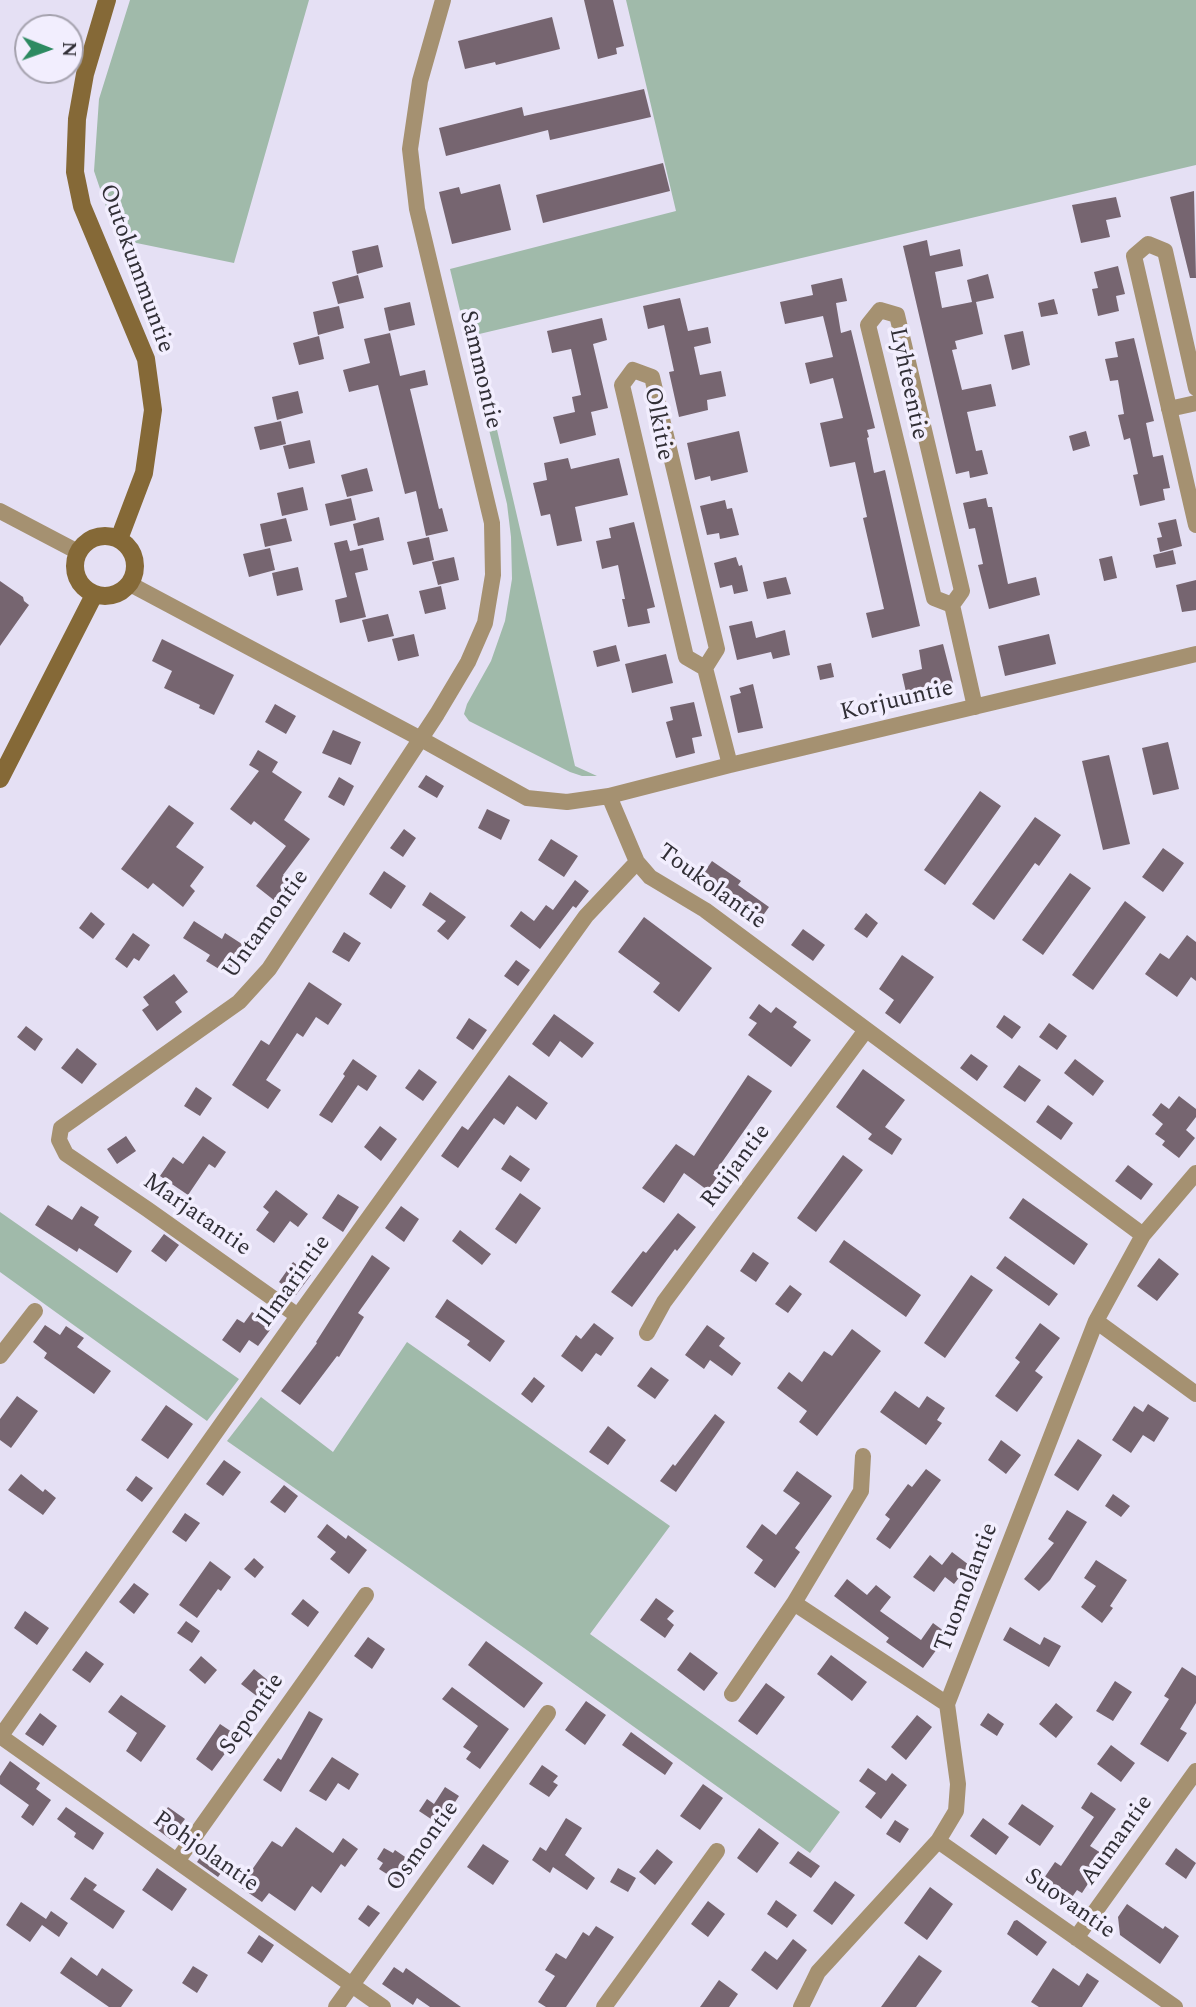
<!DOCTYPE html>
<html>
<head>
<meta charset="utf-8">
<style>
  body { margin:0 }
  #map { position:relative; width:1196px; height:2007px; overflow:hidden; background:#e5e0f4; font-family:Spectral,serif }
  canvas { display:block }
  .north { position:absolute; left:14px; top:14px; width:70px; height:70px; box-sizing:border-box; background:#f2eefe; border:2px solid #a5a2ae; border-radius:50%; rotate:91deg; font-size:19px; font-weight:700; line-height:28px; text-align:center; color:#312f36 }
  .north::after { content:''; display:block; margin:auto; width:24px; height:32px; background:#2d8a61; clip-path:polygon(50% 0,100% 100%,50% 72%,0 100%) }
</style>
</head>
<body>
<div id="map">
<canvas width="1196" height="2007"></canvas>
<div class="north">N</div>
</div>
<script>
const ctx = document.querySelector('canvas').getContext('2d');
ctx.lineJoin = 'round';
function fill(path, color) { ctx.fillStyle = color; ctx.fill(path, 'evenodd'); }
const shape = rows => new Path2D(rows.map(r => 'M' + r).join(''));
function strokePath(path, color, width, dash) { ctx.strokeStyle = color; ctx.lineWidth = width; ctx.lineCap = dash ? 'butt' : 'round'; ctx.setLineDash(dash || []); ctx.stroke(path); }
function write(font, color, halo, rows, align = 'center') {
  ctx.font = font + ' Spectral,serif'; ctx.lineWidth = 7; ctx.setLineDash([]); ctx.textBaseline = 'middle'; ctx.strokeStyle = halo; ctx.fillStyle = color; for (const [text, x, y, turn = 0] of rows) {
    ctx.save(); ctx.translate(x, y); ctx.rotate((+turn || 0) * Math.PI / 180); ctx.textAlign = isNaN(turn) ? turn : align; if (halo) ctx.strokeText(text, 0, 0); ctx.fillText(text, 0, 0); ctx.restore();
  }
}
const green = shape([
  [130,0,309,0,234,263,117,239,94,171,99,99],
  [626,0,1196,0,1196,165,475,335,575,766,597,776,582,776,570,772,469,721,464,714,467,704,491,661,505,621,512,579,511,537,507,504,450,269,676,211],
  [0,1212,239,1379,207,1421,0,1272],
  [407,1342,670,1526,590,1634,840,1812,810,1853,524,1648,227,1441,261,1397,333,1452]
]);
const building = shape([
  [584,0,613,0,624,46,616,48,617,54,598,59],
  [552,17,560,49,496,65,495,62,465,69,458,41],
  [644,89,651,117,550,140,548,130,446,156,439,128,522,107,524,116],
  [663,163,670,191,543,223,536,195],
  [500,184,511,230,452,244,439,192,459,187,461,194],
  [1194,191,1196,278,1190,278,1170,197],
  [1116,197,1121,217,1106,220,1110,237,1081,243,1072,205],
  [927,240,930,256,960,249,963,266,935,272,942,308,972,302,967,280,988,274,994,298,976,302,983,334,955,341,957,349,952,350,962,390,991,384,996,406,967,412,976,451,982,450,988,474,970,478,969,471,956,474,903,246],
  [378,245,383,267,357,274,352,251],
  [1118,266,1125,294,1116,296,1119,311,1098,316,1092,289,1098,288,1094,272],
  [358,275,364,298,338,304,332,282],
  [842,278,847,301,836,303,841,333,851,330,875,428,867,430,869,437,867,438,874,473,885,470,920,626,872,638,866,613,884,609,863,518,867,517,855,462,830,467,820,423,843,418,833,378,810,384,805,363,833,357,823,316,785,324,780,302,813,295,811,285],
  [680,298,688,331,708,327,711,343,694,347,700,375,721,371,726,396,707,400,708,410,679,417,669,372,674,371,664,325,648,329,643,306],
  [1054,299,1058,314,1041,317,1038,303],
  [410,302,415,325,389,331,384,308],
  [339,306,344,328,318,335,313,312],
  [602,318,607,340,593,344,608,408,591,412,596,435,560,444,553,417,575,412,572,397,581,395,571,349,552,353,547,331],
  [1023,331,1030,365,1012,370,1004,335],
  [390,333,400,376,425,370,428,385,410,389,439,509,442,508,448,531,426,536,416,491,405,494,378,385,349,392,343,370,370,363,364,339],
  [319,336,324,359,299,365,293,343],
  [1134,338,1154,421,1146,423,1153,457,1163,455,1170,488,1163,489,1165,500,1140,506,1133,475,1138,474,1130,438,1124,440,1118,415,1124,414,1118,380,1110,381,1105,359,1118,357,1115,342],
  [298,391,303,413,277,420,272,397],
  [281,421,286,444,260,450,254,427],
  [739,431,748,472,711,481,710,476,695,480,687,443],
  [1086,431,1090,446,1073,451,1069,436],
  [310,440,315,463,289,469,283,446],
  [568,458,571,469,619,458,628,495,575,507,582,541,557,546,550,514,541,516,533,483,547,480,544,463],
  [367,468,373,491,347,497,341,475],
  [303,487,308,510,282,516,277,493],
  [351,498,356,520,330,526,325,504],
  [986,498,988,507,992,507,1008,584,1036,577,1040,595,989,609,978,565,983,564,975,528,969,529,963,503],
  [725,500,727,509,732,508,739,535,720,539,719,533,707,535,700,506],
  [379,517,384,540,358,546,353,524],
  [286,518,292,541,265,547,260,524],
  [1176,519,1182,546,1160,552,1157,538,1162,537,1158,523],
  [634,522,655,607,647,609,650,623,628,627,622,599,625,599,618,565,602,569,596,541,611,538,609,528],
  [429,537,434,560,413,565,407,542],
  [347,540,350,551,363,548,368,570,355,573,366,617,340,623,335,600,347,597,334,543],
  [270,548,275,570,249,577,243,554],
  [1173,550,1176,564,1156,568,1153,555],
  [1112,556,1117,578,1104,581,1099,559],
  [454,557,459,580,438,585,432,562],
  [736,557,739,566,742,565,748,591,734,594,732,585,720,588,714,563],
  [298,567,303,590,277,596,272,573],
  [786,577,791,594,767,599,763,582],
  [1196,580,1196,610,1182,612,1176,585],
  [0,581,23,597,24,601,29,605,0,646],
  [441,586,446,609,425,614,419,591],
  [388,614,394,636,368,642,362,620],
  [752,621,756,638,785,630,790,655,773,659,771,652,737,660,729,626],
  [414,634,419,656,398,661,392,639],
  [1049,634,1056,664,1005,676,998,646],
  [162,639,234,675,214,715,199,708,200,705,164,688,172,671,152,661],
  [943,644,953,683,906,692,902,674,922,669,919,650],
  [616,645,620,661,597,667,593,651],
  [666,654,673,683,632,693,625,664],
  [831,663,834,677,820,680,817,666],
  [753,684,763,728,738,733,730,696,741,693,739,688],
  [694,702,702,736,692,738,695,753,676,758,666,722,673,720,670,707],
  [275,704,296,716,286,734,265,722],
  [333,730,361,742,351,765,322,753],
  [1168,742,1179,789,1153,795,1142,748],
  [258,750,278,762,272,772,302,792,284,820,310,839,283,875,290,881,275,901,256,886,286,846,254,821,251,825,230,809,259,771,249,765],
  [1109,755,1130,844,1103,850,1082,761],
  [426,775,444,786,437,798,418,787],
  [339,777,354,786,344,806,328,797],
  [980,791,1001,806,945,885,924,870],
  [169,805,194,823,176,847,204,867,190,886,195,891,183,907,153,883,148,889,121,869],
  [487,809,510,820,501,840,478,828],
  [1035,817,1061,835,1039,866,1035,863,994,920,972,904],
  [404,829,416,838,403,857,390,848],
  [551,839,578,856,564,877,538,860],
  [1163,848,1184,863,1163,892,1142,877],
  [712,861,741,881,738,885,769,907,759,921,740,908,742,906,701,877],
  [384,871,406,886,391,909,369,894],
  [1070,873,1091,888,1043,955,1022,940],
  [575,880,589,891,576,908,573,906,540,949,510,926,521,911,534,921,546,905,553,910],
  [430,892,466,917,448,940,437,931,446,921,422,905],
  [1125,901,1146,917,1093,990,1072,975],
  [91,912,105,924,93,939,79,928],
  [866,913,878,923,867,938,854,929],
  [644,917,712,968,679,1012,653,992,660,983,618,952],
  [194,921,222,939,225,933,245,946,227,974,206,961,210,955,183,938],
  [803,929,825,945,813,961,791,945],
  [344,932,361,943,349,962,332,952],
  [133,933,150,945,139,961,134,958,127,968,115,959],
  [1187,935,1196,942,1196,981,1191,977,1177,997,1145,974,1160,953,1169,959],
  [902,955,934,977,900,1024,885,1013,894,1000,879,989],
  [516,960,530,970,518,986,504,976],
  [174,974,188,992,175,1002,182,1012,157,1031,142,1010,149,1005,143,997],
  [309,982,342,1004,328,1025,316,1017,303,1037,297,1033,266,1080,281,1090,268,1109,232,1085,261,1040,269,1045],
  [759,1004,771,1013,776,1007,797,1022,793,1027,811,1040,791,1067,748,1035,757,1023,749,1018],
  [554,1014,594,1043,582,1058,560,1041,549,1057,532,1044],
  [1004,1015,1021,1027,1012,1039,996,1027],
  [469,1018,487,1030,473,1050,456,1038],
  [1049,1023,1067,1036,1057,1050,1039,1037],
  [26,1026,43,1039,35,1051,17,1037],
  [77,1048,97,1064,82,1084,61,1068],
  [971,1054,988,1066,977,1081,960,1068],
  [353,1059,377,1076,367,1091,358,1085,332,1123,319,1115,345,1076,343,1074],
  [1075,1059,1104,1081,1093,1096,1064,1073],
  [1019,1065,1041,1080,1025,1102,1003,1087],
  [419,1069,437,1082,423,1101,405,1088],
  [863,1069,905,1100,885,1127,902,1139,892,1155,868,1139,872,1134,836,1107],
  [509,1075,548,1103,536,1120,517,1106,504,1125,494,1118,458,1168,441,1156,462,1126,468,1130],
  [748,1075,772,1091,713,1175,723,1182,714,1195,684,1173,664,1203,642,1188,676,1144,694,1156],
  [196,1087,212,1098,200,1116,184,1106],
  [1179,1096,1196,1109,1196,1117,1186,1130,1195,1138,1179,1158,1162,1145,1165,1141,1155,1134,1163,1124,1152,1115,1161,1103,1169,1109],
  [1048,1105,1073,1123,1061,1140,1036,1122],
  [380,1126,397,1139,381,1161,364,1147],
  [126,1136,136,1151,117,1164,107,1149],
  [203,1136,226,1152,215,1168,209,1164,188,1195,160,1176,173,1157,183,1164],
  [510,1155,530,1169,521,1182,501,1169],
  [843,1155,863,1170,816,1232,797,1218],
  [1128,1165,1153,1184,1141,1200,1115,1181],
  [276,1190,308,1214,298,1227,290,1221,274,1243,256,1230,269,1212,263,1207],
  [520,1193,541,1208,516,1244,495,1229],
  [338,1194,359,1207,343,1232,322,1218],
  [1023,1198,1088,1244,1074,1265,1009,1218],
  [48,1205,72,1220,81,1206,99,1217,94,1225,132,1251,117,1273,79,1248,77,1252,35,1225],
  [401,1206,419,1219,404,1242,385,1228],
  [678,1213,696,1227,677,1251,675,1249,632,1307,611,1292,643,1251,646,1253],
  [460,1230,491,1254,482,1265,452,1241],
  [164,1234,179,1245,166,1262,151,1251],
  [844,1240,921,1295,906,1317,829,1262],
  [753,1252,769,1263,756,1282,740,1271],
  [372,1255,390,1268,358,1313,364,1317,339,1357,337,1356,300,1405,281,1391,317,1343,316,1342],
  [1005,1256,1058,1294,1049,1306,996,1268],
  [1159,1258,1179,1274,1157,1301,1137,1286],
  [293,1262,311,1275,296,1295,279,1282],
  [971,1275,993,1290,945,1358,924,1343],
  [790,1285,802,1294,788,1313,775,1304],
  [447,1299,505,1341,490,1362,467,1345,470,1341,435,1317],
  [252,1312,273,1326,258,1346,249,1340,240,1353,222,1340,237,1319,244,1323],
  [594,1323,614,1338,601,1356,596,1353,582,1372,561,1356,576,1335,581,1339],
  [1040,1323,1060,1338,1035,1371,1043,1377,1017,1412,995,1396,1020,1362,1015,1358],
  [45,1325,60,1335,66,1326,84,1338,77,1347,111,1371,94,1394,44,1358,47,1353,33,1342],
  [707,1325,725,1338,719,1346,741,1363,732,1376,710,1360,704,1369,685,1355],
  [852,1329,881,1351,817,1436,799,1422,807,1411,777,1388,789,1372,802,1382,824,1351,832,1356],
  [651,1367,669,1380,655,1399,637,1386],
  [534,1377,545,1386,532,1403,521,1394],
  [895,1391,919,1408,927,1396,945,1408,937,1420,942,1423,926,1445,880,1412],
  [17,1396,38,1411,11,1448,0,1440,0,1419],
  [1148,1404,1169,1418,1154,1442,1143,1435,1131,1453,1112,1440,1134,1406,1143,1412],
  [166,1405,193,1424,168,1459,141,1440],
  [715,1414,725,1422,676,1492,660,1481,673,1464,675,1466],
  [608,1426,626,1440,608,1465,589,1452],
  [1078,1439,1102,1455,1078,1491,1054,1475],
  [1001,1440,1021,1455,1006,1474,988,1460],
  [224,1460,241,1472,223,1496,206,1484],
  [926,1469,941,1480,890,1549,876,1539,890,1519,885,1515,908,1484,912,1487],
  [797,1471,832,1496,795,1548,800,1552,775,1588,754,1573,763,1560,746,1547,762,1524,776,1535,800,1503,783,1491],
  [21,1474,43,1492,45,1489,56,1498,43,1515,8,1490],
  [136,1476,153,1488,142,1502,126,1490],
  [284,1485,298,1496,285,1513,270,1502],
  [1113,1494,1130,1506,1121,1517,1105,1506],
  [1067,1510,1087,1522,1050,1580,1039,1591,1024,1579,1054,1543,1048,1539],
  [185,1513,200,1523,186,1542,172,1532],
  [327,1524,346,1539,348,1535,367,1550,349,1574,330,1559,336,1552,317,1537],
  [952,1552,969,1565,954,1584,945,1577,934,1592,913,1577,930,1555,942,1565],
  [254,1558,264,1567,255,1578,244,1569],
  [1096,1560,1127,1580,1110,1606,1113,1608,1102,1623,1081,1607,1096,1586,1084,1578],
  [210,1561,231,1577,221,1591,218,1589,197,1618,179,1605],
  [847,1579,867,1595,876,1585,891,1597,880,1611,921,1640,933,1623,948,1634,923,1668,886,1642,889,1638,834,1596],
  [134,1583,149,1594,134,1614,119,1602],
  [656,1598,674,1611,667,1619,674,1625,665,1638,640,1620],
  [303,1599,319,1612,308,1627,291,1614],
  [25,1611,49,1628,37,1645,14,1628],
  [186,1621,200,1631,192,1643,177,1633],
  [1010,1627,1040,1645,1044,1637,1061,1646,1049,1667,1003,1640],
  [368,1637,385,1649,372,1669,354,1656],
  [486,1641,543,1683,524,1708,468,1665],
  [86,1651,104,1664,90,1683,72,1670],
  [690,1652,718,1673,704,1691,677,1670],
  [831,1655,867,1682,852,1701,817,1674],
  [201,1656,217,1670,205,1684,189,1670],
  [1182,1667,1196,1676,1196,1703,1180,1729,1187,1733,1168,1762,1140,1744,1169,1699,1164,1696],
  [254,1669,270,1682,258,1697,241,1684],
  [1115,1681,1132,1692,1113,1721,1096,1711],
  [766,1683,785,1697,757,1735,738,1721],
  [452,1687,509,1729,480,1769,466,1759,471,1752,463,1747,478,1726,442,1699],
  [121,1695,166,1726,141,1762,126,1751,137,1733,108,1712],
  [586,1701,606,1715,585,1745,565,1730],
  [1056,1703,1073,1717,1056,1738,1039,1724],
  [309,1711,323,1719,281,1792,263,1780,278,1758,281,1760],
  [40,1713,57,1726,43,1746,25,1734],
  [988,1713,1004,1724,997,1736,980,1725],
  [917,1715,932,1727,906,1760,891,1747],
  [220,1724,238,1736,212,1771,196,1759],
  [631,1732,673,1763,665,1775,622,1745],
  [1111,1745,1135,1763,1121,1782,1097,1764],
  [332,1757,359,1774,349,1790,338,1783,326,1801,309,1791],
  [10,1761,40,1783,36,1789,51,1800,33,1826,21,1817,29,1805,0,1784,0,1776],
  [542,1765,558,1776,553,1782,558,1785,549,1797,529,1784],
  [868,1768,886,1781,892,1773,907,1785,881,1819,865,1807,876,1793,859,1781],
  [703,1784,723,1798,700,1830,680,1816],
  [445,1787,459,1796,440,1825,419,1811,427,1799,434,1804],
  [1091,1792,1116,1809,1090,1846,1101,1853,1092,1867,1097,1870,1082,1893,1077,1890,1070,1900,1042,1881,1055,1862,1061,1866,1094,1817,1081,1808],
  [1022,1804,1054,1826,1040,1846,1008,1824],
  [66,1807,104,1833,93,1850,74,1837,76,1833,57,1819],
  [168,1807,185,1819,170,1839,154,1827],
  [566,1818,582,1828,565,1855,595,1878,587,1890,553,1867,550,1873,532,1860,540,1847,546,1851],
  [983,1818,1009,1837,996,1855,970,1836],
  [895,1820,909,1829,900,1843,886,1834],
  [296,1827,333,1853,343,1838,358,1849,345,1867,341,1864,321,1893,312,1886,295,1911,269,1893,262,1902,240,1887,272,1841,282,1847],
  [759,1828,779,1843,757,1873,737,1858],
  [483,1844,509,1861,493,1885,467,1867],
  [384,1848,393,1853,395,1850,414,1863,401,1883,379,1869,383,1863,377,1859],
  [1176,1848,1196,1863,1186,1879,1165,1864],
  [657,1849,673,1862,655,1885,639,1872],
  [205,1850,226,1866,218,1877,197,1862],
  [798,1851,820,1866,811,1878,789,1863],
  [157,1868,187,1889,172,1911,142,1890],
  [618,1868,636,1878,628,1892,610,1882],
  [85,1877,97,1885,93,1890,125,1911,113,1929,70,1899],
  [835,1881,855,1895,832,1925,813,1911],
  [930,1887,953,1904,927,1940,904,1923],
  [776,1900,797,1915,787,1928,767,1914],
  [708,1901,725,1914,708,1937,691,1924],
  [21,1902,46,1919,51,1911,68,1923,59,1937,42,1925,30,1942,6,1925],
  [1127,1904,1163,1929,1165,1926,1179,1936,1160,1964,1120,1935,1118,1917],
  [368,1905,380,1913,369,1927,358,1919],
  [1017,1920,1047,1942,1037,1956,1007,1934,1014,1921],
  [596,1926,614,1937,566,2007,546,2007,538,2002,555,1976,545,1970,556,1953,566,1959,583,1932,589,1936],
  [259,1935,274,1945,262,1963,247,1953],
  [793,1939,807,1950,777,1990,751,1970,765,1951,777,1960],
  [919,1955,942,1971,916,2007,881,2007],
  [71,1957,97,1976,102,1968,133,1990,121,2007,109,2007,60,1973],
  [193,1966,208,1975,197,1993,182,1983],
  [394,1967,403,1973,406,1968,461,2007,430,2007,417,1998,413,2005,382,1984],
  [1053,1968,1079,1986,1087,1973,1099,1981,1082,2007,1039,2007,1031,2002],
  [719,1980,738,1994,729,2007,700,2007]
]);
const minor = shape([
  [1196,388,1165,251,1148,244,1134,256,1196,525],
  [1169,409,1196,403],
  [0,511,78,552],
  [130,584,421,739,527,798,567,802,609,796,637,862,650,877,705,910,1143,1235],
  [952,605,934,598,903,468,868,325,880,310,897,315,962,591,952,605,975,707],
  [705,668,686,657,622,385,633,370,652,377,717,649,705,668,730,765],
  [609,796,730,765,1196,654],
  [298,1316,147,1209,66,1154,59,1140,61,1128,239,1002,269,969,437,714,468,662,485,623,493,575,492,523,417,209,410,149,420,81,443,0],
  [1096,1321,1196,1394],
  [647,1333,664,1302,866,1030],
  [0,1356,35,1311],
  [794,1603,947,1704],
  [732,1694,794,1603,861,1491,863,1456],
  [0,1736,383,2007],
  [0,1737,298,1316,586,916,637,862],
  [938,1841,1175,2007],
  [177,1861,366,1595],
  [1076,1938,1196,1771],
  [336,2007,548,1713],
  [604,2007,717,1851],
  [801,2007,818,1972,938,1841,956,1811,958,1784,947,1704,1096,1321,1143,1235,1196,1173]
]);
const secondary = shape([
  [107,0,85,74,77,119,75,172,82,206,146,359,153,410,144,473,119,539],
  '75 566a30 30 0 1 1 60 0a30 30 0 1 1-60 0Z',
  [0,779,94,595]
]);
const streetNames = [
  ["Outokummuntie",135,269,70],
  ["Sammontie",479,370,77],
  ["Lyhteentie",907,384,78],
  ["Olkitie",657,424,79],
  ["Korjuuntie",897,702,-13],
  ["Toukolantie",711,888,36],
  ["Untamontie",267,925,-54],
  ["Ruijantie",737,1167,-53],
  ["Marjatantie",196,1216,35],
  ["Ilmarintie",295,1282,-54],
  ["Tuomolantie",968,1588,-69],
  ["Sepontie",253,1715,-55],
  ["Aumantie",1118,1841,-54],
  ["Osmontie",424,1847,-54],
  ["Pohjolantie",205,1853,35],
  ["Suovantie",1069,1905,35]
];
fill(green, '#a0baaa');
fill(building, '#766570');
strokePath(minor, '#a59171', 16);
strokePath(secondary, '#856937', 18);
write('24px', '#312f36', '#f2eefe', streetNames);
</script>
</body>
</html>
